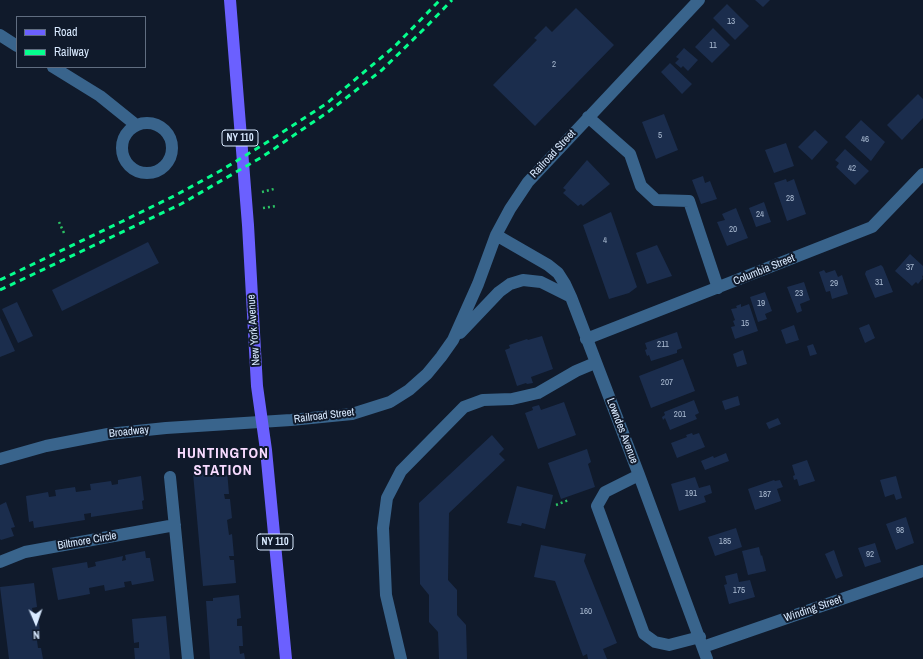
<!DOCTYPE html>
<html>
<head>
<meta charset="utf-8">
<style>
  body { margin:0 }
  #map { position:relative; width:923px; height:659px; overflow:hidden; background:#101a2b; font-family:"Archivo Narrow",sans-serif }
  canvas { display:block }
  .legend { position:absolute; left:16px; top:16px; width:130px; height:52px; box-sizing:border-box; background:#101a2b; border:1px solid #606d80; margin:0; padding:5px 7px; list-style:none; font-size:12px; color:#d9eaff }
  .legend li { display:flex; align-items:center; gap:8px; height:20px }
  .legend b { width:20px; border:1px solid #606d80 }
  .north { position:absolute; left:16px; top:603px; width:40px; height:40px; -webkit-text-stroke:3px #101a2b; paint-order:stroke; rotate:178deg; font-size:11px; font-weight:700; line-height:16px; text-align:center; color:#d9eaff }
  .north::after { content:''; display:block; margin:auto; width:14px; height:18px; background:#d9eaff; clip-path:polygon(50% 0,100% 100%,50% 72%,0 100%) }
</style>
</head>
<body>
<div id="map">
<canvas width="923" height="659"></canvas>
<ul class="legend">
<li><b style="height:5px;background:#6b60ff"></b>Road</li>
<li><b style="height:5px;background:#05ff8d"></b>Railway</li>
</ul>
<div class="north">N</div>
</div>
<script>
const ctx = document.querySelector('canvas').getContext('2d');
ctx.lineJoin = 'round';
function fill(path, color) { ctx.fillStyle = color; ctx.fill(path, 'evenodd'); }
const shape = rows => new Path2D(rows.map(r => 'M' + r).join(''));
function strokePath(path, color, width, dash) { ctx.strokeStyle = color; ctx.lineWidth = width; ctx.lineCap = dash ? 'butt' : 'round'; ctx.setLineDash(dash || []); ctx.stroke(path); }
function write(font, color, halo, rows, align = 'center') {
  ctx.font = font + ' "Archivo Narrow",sans-serif'; ctx.lineWidth = 4; ctx.setLineDash([]); ctx.textBaseline = 'middle'; ctx.strokeStyle = halo; ctx.fillStyle = color; for (const [text, x, y, turn = 0] of rows) {
    ctx.save(); ctx.translate(x, y); ctx.rotate((+turn || 0) * Math.PI / 180); ctx.textAlign = isNaN(turn) ? turn : align; if (halo) ctx.strokeText(text, 0, 0); ctx.fillText(text, 0, 0); ctx.restore();
  }
}
const building = shape([
  [755,0,770,0,763,7],
  [727,4,749,26,735,40,713,18],
  [576,8,614,45,535,126,493,85,537,40,534,38,546,26,552,32],
  [713,28,730,45,712,63,695,47],
  [684,48,698,60,688,71,683,66,681,68,675,63,679,59,676,57],
  [670,63,692,84,682,94,661,72],
  [918,94,923,99,923,118,902,140,887,125],
  [664,114,678,150,656,159,642,122],
  [861,120,885,142,871,161,845,137],
  [815,130,828,142,812,160,798,147],
  [786,143,794,166,774,173,765,150],
  [845,149,869,171,855,185,836,167,839,163,835,160],
  [587,160,610,184,583,206,581,204,578,206,563,193,566,190,563,188],
  [703,176,705,183,710,181,717,199,701,204,692,180],
  [786,179,787,182,794,179,806,214,787,221,774,183],
  [764,202,771,222,756,227,749,208],
  [736,208,748,238,727,246,717,222,725,220,722,214],
  [611,212,637,287,629,293,609,299,583,225],
  [148,242,159,263,62,311,52,290],
  [657,245,672,276,647,284,636,253],
  [910,254,923,266,923,275,922,277,923,278,918,284,916,282,912,286,895,271],
  [881,265,883,267,893,292,875,298,865,274,866,271],
  [824,270,826,273,835,270,838,277,842,275,848,294,832,299,830,291,826,292,819,272],
  [804,282,810,300,800,304,802,311,797,313,787,287],
  [765,292,772,311,765,314,767,319,758,322,750,297],
  [17,302,33,336,18,343,2,309],
  [741,304,741,307,749,304,758,331,735,339,731,327,735,326,733,321,735,320,731,309,737,308,736,306],
  [0,318,15,351,0,357],
  [869,324,875,338,865,343,859,328],
  [794,325,799,340,786,344,781,330],
  [677,332,682,348,677,350,677,353,651,361,649,355,647,356,645,350,647,349,645,343],
  [542,336,553,369,531,377,533,383,527,384,526,383,517,386,505,350,510,348,509,345,527,339,528,340],
  [813,344,817,354,810,356,807,346],
  [743,350,747,364,737,367,733,354],
  [683,359,695,391,651,408,639,376],
  [738,396,740,405,725,410,722,401],
  [694,400,699,413,695,415,697,419,670,430,665,418,663,420,662,417,665,415,664,412],
  [564,402,576,435,538,449,525,413,533,410,532,407,539,405,541,410],
  [778,418,781,424,769,429,766,423],
  [692,433,693,435,699,433,705,447,677,458,671,443,687,437,686,435],
  [492,435,504,449,499,454,505,460,449,513,448,580,457,590,457,615,466,625,467,659,439,659,438,632,429,622,429,595,420,584,419,503],
  [587,449,591,462,588,464,595,487,561,499,548,463],
  [726,453,729,461,705,470,701,461,713,456,714,458],
  [807,460,815,481,799,486,797,479,794,480,793,476,795,475,792,465],
  [227,470,229,494,224,494,225,499,230,499,232,518,227,520,229,535,232,534,234,556,229,556,230,560,234,560,236,583,203,586,193,473],
  [141,476,144,500,142,501,143,509,91,517,91,513,84,514,85,520,34,528,33,521,29,522,26,496,48,492,49,497,56,496,55,490,75,487,76,492,91,490,90,484,111,481,112,485,118,484,118,480],
  [896,476,902,498,896,500,894,494,885,497,880,480],
  [695,477,699,488,710,485,712,493,704,496,706,502,679,511,671,484],
  [774,480,775,481,780,480,783,487,777,489,781,501,755,510,748,489],
  [517,486,553,495,545,529,522,523,521,526,507,523],
  [6,502,15,527,11,528,14,536,1,540,0,539,0,505],
  [906,517,914,543,896,550,886,524],
  [736,528,742,547,715,556,708,537],
  [875,543,881,562,865,567,858,548],
  [541,545,586,554,584,561,617,643,603,649,607,659,588,659,587,654,583,656,555,581,534,577],
  [759,547,761,556,762,555,766,571,748,575,742,551],
  [834,550,843,576,836,579,825,554],
  [145,551,146,558,150,558,154,581,132,585,131,581,124,582,125,587,105,591,104,585,89,588,90,594,58,600,52,568,87,562,88,568,96,566,95,562,123,556,122,561,126,560,125,555],
  [737,573,739,582,750,580,755,597,729,604,724,585,727,584,725,576],
  [34,583,37,607,32,608,33,613,38,612,40,632,36,633,38,648,41,648,43,659,9,659,0,587],
  [239,595,241,618,237,619,237,626,242,626,243,646,239,646,240,654,244,653,245,659,210,659,206,601,213,601,213,598],
  [166,616,170,659,135,659,134,648,139,648,139,642,134,643,132,619]
]);
const path = shape([
  [262,192,274,189],
  [263,208,276,206],
  [59,222,64,233],
  [556,505,569,500]
]);
const minor = shape([
  [0,35,17,46],
  [53,67,100,96,136,125],
  [588,117,630,154,641,186,656,200,689,201,718,288],
  '122 148a25 25 0 1 1 50 0a25 25 0 1 1-50 0Z',
  [496,235,548,265,558,273,565,284,571,297,639,475,707,659],
  [460,333,499,292,510,284,523,280,541,282,571,297],
  [586,339,872,227,923,174],
  [0,459,46,446,108,434,166,428,291,420,352,414,390,402,409,390,427,374,441,357,453,340,478,284,496,235,510,209,528,182,699,0],
  [639,475,605,492,597,506,644,634,655,642,669,645,700,637],
  [170,477,188,659],
  [0,562,25,552,175,525],
  [703,647,923,571],
  [401,659,386,595,383,528,387,498,401,471,464,407,483,400,512,399,538,393,576,371,595,363]
]);
const major = shape([
  [230,0,248,225,257,386,266,450,286,659]
]);
const rail = shape([
  [0,280,121,222,176,195,220,171,261,146,326,104,395,46,440,0],
  [0,290,181,204,262,157,328,112,382,70,425,28,452,0]
]);
const numberNames = [
  ["13",731,22],
  ["11",713,46],
  ["2",554,65],
  ["5",660,136],
  ["46",865,140],
  ["42",852,169],
  ["28",790,199],
  ["24",760,215],
  ["20",733,230],
  ["4",605,241],
  ["37",910,268],
  ["31",879,283],
  ["29",834,284],
  ["23",799,294],
  ["19",761,304],
  ["15",745,324],
  ["211",663,345],
  ["207",667,383],
  ["201",680,415],
  ["191",691,494],
  ["187",765,495],
  ["98",900,531],
  ["185",725,542],
  ["92",870,555],
  ["175",739,591],
  ["160",586,612]
];
const shields = [
  [240,138,36],
  [275,542,36]
];
const shieldNames = [
  ["NY 110",240,138],
  ["NY 110",275,542]
];
const streetNames = [
  ["Railroad Street",553,154,-47],
  ["Columbia Street",764,270,-22],
  ["New York Avenue",254,330,-94],
  ["Railroad Street",324,416,-7],
  ["Lowndes Avenue",622,431,69],
  ["Broadway",129,432,-6],
  ["Biltmore Circle",87,541,-10],
  ["Winding Street",813,609,-19]
];
const districtNames = [
  ["HUNTINGTON",223,454],
  ["STATION",223,471]
];
fill(building, '#1b2d4d');
strokePath(path, '#2bc164', 2.5, [2, 3]);
strokePath(minor, '#39648c', 12);
strokePath(major, '#6b60ff', 12);
strokePath(rail, '#05ff8d', 3, [6, 5]);
write('9px', '#aabbd2', null, numberNames);
for (const [x, y, w] of shields) { const box = new Path2D(); box.roundRect(x - w / 2, y - 8, w, 16, 3); ctx.fillStyle = '#101a2b'; ctx.fill(box); strokePath(box, '#d9eaff', 1); }
write('bold 10px', '#d9eaff', null, shieldNames);
write('11px', '#d9eaff', '#101a2b', streetNames);
ctx.letterSpacing = '1px';
write('bold 15px', '#f8dbff', '#101a2b', districtNames);
ctx.letterSpacing = '0px';
</script>
</body>
</html>
